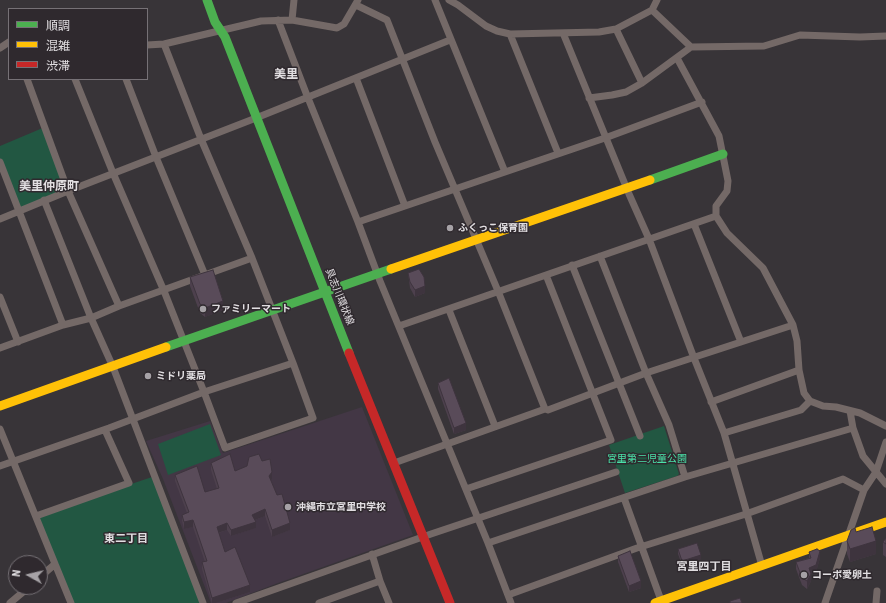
<!DOCTYPE html>
<html>
<head>
<meta charset="utf-8">
<style>
  body { margin:0 }
  #map { position:relative; width:886px; height:603px; overflow:hidden; background:#383438; font-family:"Roboto Condensed","Noto Sans JP",sans-serif }
  canvas { display:block }
  .legend { position:absolute; left:8px; top:8px; width:140px; height:72px; box-sizing:border-box; background:#2f292e; border:1px solid #767176; margin:0; padding:5px 7px; list-style:none; font-size:12px; color:#e1dee1 }
  .legend li { display:flex; align-items:center; gap:8px; height:20px }
  .legend b { width:20px; border:1px solid #767176 }
  .north { position:absolute; left:8px; top:555px; width:40px; height:40px; box-sizing:border-box; background:#2f292e; border:1px solid #767176; border-radius:50%; rotate:278deg; font-size:11px; font-weight:700; line-height:16px; text-align:center; color:#e1dee1 }
  .north::after { content:''; display:block; margin:auto; width:14px; height:18px; background:#a6a2a6; clip-path:polygon(50% 0,100% 100%,50% 72%,0 100%) }
</style>
</head>
<body>
<div id="map">
<canvas width="886" height="603"></canvas>
<ul class="legend">
<li><b style="height:5px;background:#4caf50"></b>順調</li>
<li><b style="height:5px;background:#ffc107"></b>混雑</li>
<li><b style="height:5px;background:#c62828"></b>渋滞</li>
</ul>
<div class="north">N</div>
</div>
<script>
const ctx = document.querySelector('canvas').getContext('2d');
ctx.lineJoin = 'round';
function fill(path, color) { ctx.fillStyle = color; ctx.fill(path, 'evenodd'); }
const shape = rows => new Path2D(rows.map(r => 'M' + r).join(''));
function strokePath(path, color, width, dash) { ctx.strokeStyle = color; ctx.lineWidth = width; ctx.lineCap = dash ? 'butt' : 'round'; ctx.setLineDash(dash || []); ctx.stroke(path); }
function write(font, color, halo, rows, align = 'center') {
  ctx.font = font + ' "Roboto Condensed","Noto Sans JP",sans-serif'; ctx.lineWidth = 3; ctx.setLineDash([]); ctx.textBaseline = 'middle'; ctx.strokeStyle = halo; ctx.fillStyle = color; for (const [text, x, y, turn = 0] of rows) {
    ctx.save(); ctx.translate(x, y); ctx.rotate((+turn || 0) * Math.PI / 180); ctx.textAlign = isNaN(turn) ? turn : align; if (halo) ctx.strokeText(text, 0, 0); ctx.fillText(text, 0, 0); ctx.restore();
  }
}
const education = shape([
  [362,407,413,535,278,583,226,603,211,603,163,479,146,441,210,421,223,453]
]);
const green = shape([
  [45,127,68,191,19,211,0,162,0,146],
  [210,424,221,455,168,475,158,444],
  [664,426,679,474,677,476,625,493,609,445],
  [155,476,203,603,71,603,36,516]
]);
const street = shape([
  [435,0,505,172],
  [449,0,458,5,486,26,497,31,510,34,599,32,616,29,652,10,657,0],
  [356,5,387,20,435,142,498,291,545,409],
  [652,10,691,47],
  [278,20,306,93,358,222,605,138,702,102],
  [292,20,294,0],
  [616,29,642,83],
  [563,33,629,194,649,239,694,358,724,433,762,566],
  [510,34,558,153],
  [147,45,164,44,261,21,292,20,337,28,344,24,358,0],
  [0,48,9,42],
  [677,58,719,136,728,181,727,191,716,206,716,216,727,233,763,268,793,325,797,341,799,370,804,393,810,401,823,406,836,407,860,413,886,426],
  [356,78,405,206],
  [27,79,68,191,119,306,252,258,201,139,164,44],
  [75,79,113,173,164,291,204,392,225,448,313,418,293,363,252,258],
  [126,79,156,157,205,275],
  [589,98,612,95,626,92,642,83,691,47,764,46,800,35,860,37,886,36],
  [0,162,63,325,0,348],
  [44,200,91,318,113,367,203,603],
  [0,219,68,191,256,118,450,40],
  [358,222,380,281,488,543],
  [694,224,741,342],
  [600,256,646,373,669,425,685,477],
  [572,265,640,436],
  [0,297,18,342],
  [449,310,495,426],
  [63,325,91,318,119,306],
  [399,326,716,216],
  [711,402,799,370],
  [850,411,853,428,863,456,886,484],
  [0,429,71,603],
  [724,433,801,410,810,401],
  [394,463,545,409,548,410,646,373,793,325],
  [0,466,109,428,204,392,293,363],
  [466,489,611,440,546,275],
  [624,498,662,603],
  [36,516,129,483,105,430],
  [372,554,380,581],
  [40,577,55,564],
  [508,595,637,548,746,514,843,479,864,490],
  [10,603,29,587],
  [236,603,431,534,616,472],
  [319,603,380,581,389,603],
  [511,603,488,543,685,477,853,428],
  [825,603,864,490,876,472,886,442],
  [876,603,877,591]
]);
const fast = shape([
  [207,0,215,22,225,37,349,353],
  [650,180,723,154],
  [166,347,391,269]
]);
const slow = shape([
  [391,269,650,180],
  [0,406,166,347],
  [655,603,886,522]
]);
const jam = shape([
  [349,353,450,603]
]);
const wall = shape([
  [408,273,425,293,415,297,410,288],
  [190,277,223,310,205,317,200,313,190,286],
  [438,383,466,430,454,434,438,389],
  [262,461,272,479,271,480,290,530,272,537,265,516,255,520,256,528,231,536,227,530,219,533,225,552,250,592,216,603,212,603,202,569,202,562,205,562,193,527,184,529,182,521,182,515,187,513,175,481,175,475,205,492,217,489,211,470,211,463,235,471],
  [856,532,876,554,850,562,847,554,847,541],
  [886,538,886,557,883,555,883,542],
  [678,549,701,559,682,565,678,554],
  [809,552,820,558,816,572,811,574,811,581,807,589,802,585,796,569,796,562,809,558],
  [618,556,641,588,629,592,618,562]
]);
const shadedWall = shape([
  [425,286,425,293,415,297,415,290],
  [223,301,223,310,205,317,205,308],
  [466,423,466,430,454,434,454,428],
  [272,472,272,479,269,483,269,476],
  [265,509,265,516,252,521,252,515],
  [193,520,193,527,184,529,184,522],
  [256,522,256,528,231,536,231,530],
  [227,523,227,530,217,533,217,527],
  [290,523,290,530,272,537,272,530],
  [876,541,876,554,850,562,850,549],
  [820,551,820,558,816,572,811,574,811,581,807,589,807,581,809,568],
  [701,555,701,559,682,565,682,561],
  [641,581,641,588,629,592,629,586],
  [250,585,250,592,216,603,212,603,212,598]
]);
const building = shape([
  [419,269,424,277,425,286,415,290,410,282,408,273,419,269],
  [213,270,223,301,205,308,200,304,190,277,213,270],
  [449,378,466,423,454,428,438,383,449,378],
  [230,454,235,471,247,466,249,457,259,454,262,461,270,459,272,472,269,476,277,495,282,494,290,523,272,530,265,509,252,515,256,522,231,530,227,523,217,527,225,552,235,547,250,585,212,598,202,562,207,561,193,520,184,522,182,515,189,512,175,475,197,466,205,492,219,488,211,463,230,454],
  [872,527,876,541,850,549,847,541,851,530,855,528,856,532,872,527],
  [886,538,886,544,883,542,886,538],
  [697,543,701,555,682,561,678,549,697,543],
  [817,549,820,551,816,565,809,568,811,574,807,581,802,578,796,562,811,558,809,552,817,549],
  [630,551,641,581,629,586,618,556,630,551],
  [740,598,742,603,730,603,730,601,740,598]
]);
const markers = [
  [450,228,4,"#a6a2a6"],
  [203,309,4,"#a6a2a6"],
  [148,376,4,"#a6a2a6"],
  [288,507,4,"#a6a2a6"],
  [804,575,4,"#a6a2a6"]
];
const poiNames = [
  ["ふくっこ保育園",458,228],
  ["ファミリーマート",211,309],
  ["ミドリ薬局",156,376],
  ["沖縄市立宮里中学校",296,507],
  ["コーポ愛卵土",812,575]
];
const streetNames = [
  ["具志川環状線",339,297,68]
];
const parkNames = [
  ["宮里第二児童公園",647,459]
];
const neighbourhoodNames = [
  ["東二丁目",126,539],
  ["宮里四丁目",704,567]
];
const quarterNames = [
  ["美里",286,75],
  ["美里仲原町",49,187]
];
fill(education, '#433745');
fill(green, '#225742');
strokePath(street, '#746967', 7);
strokePath(fast, '#4caf50', 9);
strokePath(slow, '#ffc107', 9);
strokePath(jam, '#c62828', 9);
fill(wall, '#4d404d');
fill(shadedWall, '#3e343e');
fill(building, '#594b59');
strokePath(building, '#3e343e', 1);
for (const [x, y, r, color] of markers) { const dot = new Path2D(); dot.arc(x, y, r, 0, 2 * Math.PI); ctx.fillStyle = color; ctx.fill(dot); strokePath(dot, '#2f292e', 1.5); }
write('bold 10px', '#e1dee1', '#2f292e', poiNames, 'left');
write('10px', '#e1dee1', '#2f292e', streetNames);
write('10px', '#4ae3a9', '#2f292e', parkNames);
write('bold 11px', '#e1dee1', '#2f292e', neighbourhoodNames);
write('bold 12px', '#e1dee1', '#2f292e', quarterNames);
</script>
</body>
</html>
